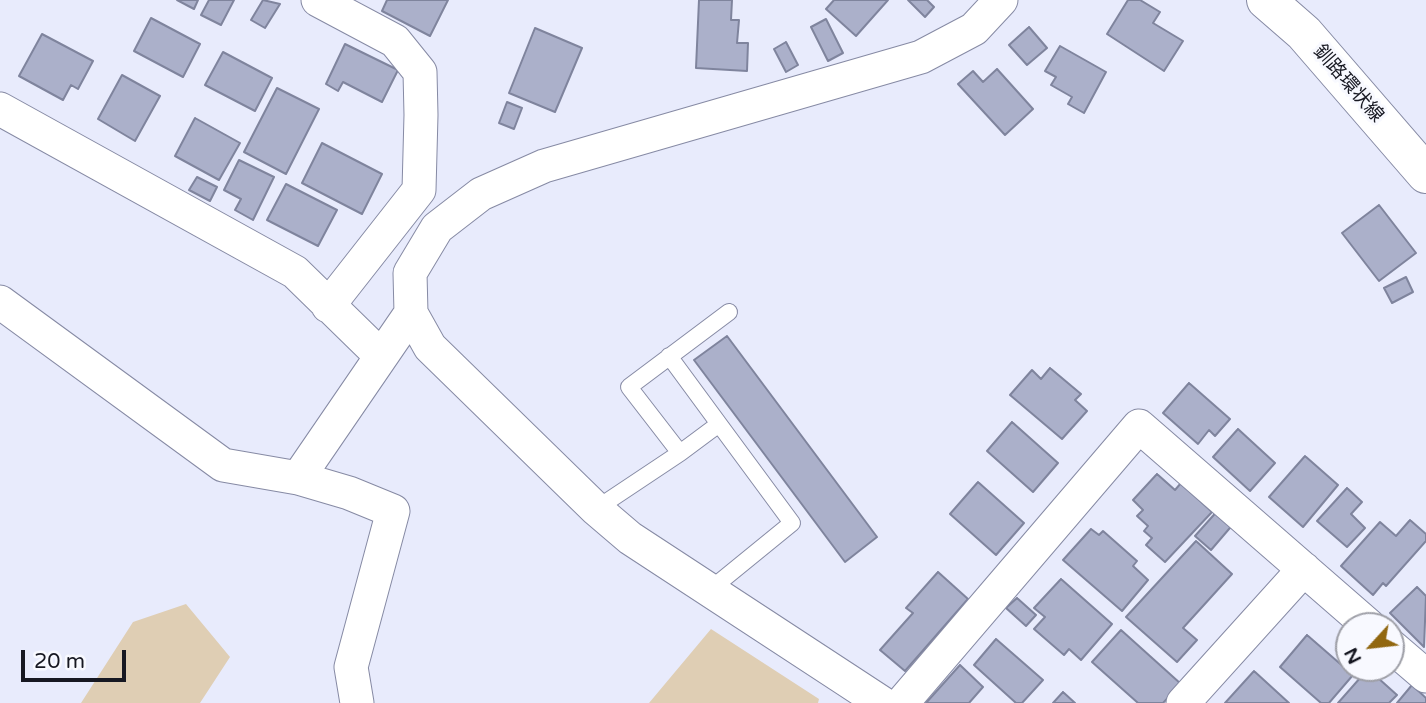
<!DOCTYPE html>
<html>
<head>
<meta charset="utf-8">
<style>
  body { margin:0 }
  #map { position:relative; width:1426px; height:703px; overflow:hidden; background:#e8ebfc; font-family:"Varela Round",sans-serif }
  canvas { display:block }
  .north { position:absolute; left:1335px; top:612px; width:70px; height:70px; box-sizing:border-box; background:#f8f9ff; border:2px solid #9e9fa7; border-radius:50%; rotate:243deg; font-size:19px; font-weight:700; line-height:28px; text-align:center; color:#171822 }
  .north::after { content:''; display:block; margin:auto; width:24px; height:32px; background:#916710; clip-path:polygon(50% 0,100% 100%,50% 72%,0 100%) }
  .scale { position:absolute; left:21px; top:650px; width:105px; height:32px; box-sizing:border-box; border:4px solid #171822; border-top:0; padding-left:9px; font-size:21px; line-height:24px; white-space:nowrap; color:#171822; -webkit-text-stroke:5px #f8f9ff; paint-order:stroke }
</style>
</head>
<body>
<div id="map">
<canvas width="1426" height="703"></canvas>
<div class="north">N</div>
<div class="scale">20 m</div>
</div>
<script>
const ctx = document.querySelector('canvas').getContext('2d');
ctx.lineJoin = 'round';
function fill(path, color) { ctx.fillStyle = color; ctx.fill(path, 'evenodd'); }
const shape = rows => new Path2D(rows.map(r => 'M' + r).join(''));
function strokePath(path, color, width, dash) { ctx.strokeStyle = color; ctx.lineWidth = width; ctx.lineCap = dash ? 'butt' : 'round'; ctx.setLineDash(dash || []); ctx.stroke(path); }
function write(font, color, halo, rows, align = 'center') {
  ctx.font = font + ' "Varela Round","Noto Sans JP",sans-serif'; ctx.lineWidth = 6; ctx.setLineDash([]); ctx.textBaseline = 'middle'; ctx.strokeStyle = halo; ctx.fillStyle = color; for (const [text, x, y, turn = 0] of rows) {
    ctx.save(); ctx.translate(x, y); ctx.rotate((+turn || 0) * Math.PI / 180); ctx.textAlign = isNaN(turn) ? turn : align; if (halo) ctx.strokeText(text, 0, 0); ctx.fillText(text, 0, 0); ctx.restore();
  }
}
const green = shape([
  [186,604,230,657,200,703,81,703,133,622],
  [711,629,819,699,818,703,649,703]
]);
const building = shape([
  [177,0,198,0,194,9,177,0],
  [209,0,234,0,221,25,201,15,209,0],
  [263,0,280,4,265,28,251,20,263,0],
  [387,0,448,0,430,36,382,11,387,0],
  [699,0,732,0,731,20,739,20,737,43,748,43,747,71,696,68,699,0],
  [834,0,888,0,856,36,826,9,834,0],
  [908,0,927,0,934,7,925,17,908,0],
  [1128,0,1140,0,1160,12,1153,23,1183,41,1164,71,1107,34,1128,0],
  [151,18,200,44,183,77,134,51,151,18],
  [826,19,843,53,828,61,811,27,826,19],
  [1029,27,1047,48,1027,65,1009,45,1029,27],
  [535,28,582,48,555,112,509,93,535,28],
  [42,34,93,61,78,89,71,85,63,100,19,76,42,34],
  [786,42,798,65,786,72,774,49,786,42],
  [345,44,398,70,382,102,343,82,338,91,326,84,345,44],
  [1060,46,1106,72,1084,113,1068,104,1072,97,1051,85,1056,77,1045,71,1060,46],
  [223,52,272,78,255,111,205,85,223,52],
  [997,69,1033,109,1005,135,958,84,973,71,983,82,997,69],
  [122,75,160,96,135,141,98,119,122,75],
  [277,88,319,109,286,174,244,152,277,88],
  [507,102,522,108,514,129,499,123,507,102],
  [195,118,240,143,219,180,175,156,195,118],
  [322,143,382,174,362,214,302,183,322,143],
  [239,160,274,177,253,220,235,210,241,199,224,190,239,160],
  [197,177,217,187,210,201,189,190,197,177],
  [286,184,337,210,318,246,267,220,286,184],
  [1379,205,1416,253,1379,281,1342,233,1379,205],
  [1406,277,1413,292,1392,303,1384,288,1406,277],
  [727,336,877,537,845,562,694,360,727,336],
  [1050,368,1081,394,1075,400,1087,411,1062,439,1010,395,1032,370,1041,379,1050,368],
  [1189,383,1230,419,1215,436,1209,430,1198,444,1163,413,1189,383],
  [1012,422,1058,463,1033,492,987,451,1012,422],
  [1238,429,1275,463,1250,491,1213,457,1238,429],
  [1305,456,1338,485,1303,527,1269,497,1305,456],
  [1157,474,1175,490,1181,483,1212,512,1165,562,1146,545,1152,538,1144,531,1148,526,1137,516,1143,510,1133,500,1157,474],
  [978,482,1024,523,996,555,950,514,978,482],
  [1347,488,1362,502,1351,514,1365,528,1347,547,1317,521,1347,488],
  [1220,508,1235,522,1211,550,1195,536,1220,508],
  [1410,520,1426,534,1426,541,1386,586,1383,583,1373,595,1341,566,1380,522,1396,536,1410,520],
  [1091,529,1099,535,1103,531,1137,561,1133,566,1148,580,1122,611,1063,560,1091,529],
  [1196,541,1232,574,1183,628,1197,640,1177,662,1126,617,1196,541],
  [938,572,968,599,905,671,880,650,913,613,906,608,938,572],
  [1061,579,1112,624,1081,660,1069,649,1064,655,1034,629,1045,617,1034,608,1061,579],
  [1417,587,1426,596,1424,647,1390,613,1417,587],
  [1017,598,1036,615,1026,626,1006,608,1017,598],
  [1121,630,1181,684,1163,703,1138,703,1092,662,1121,630],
  [1307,635,1353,675,1329,703,1321,703,1280,667,1307,635],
  [996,639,1043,680,1022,703,1016,703,974,665,996,639],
  [960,665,983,687,969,703,926,703,960,665],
  [1368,669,1397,695,1389,703,1338,703,1368,669],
  [1254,671,1289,703,1225,703,1254,671],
  [1412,685,1426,698,1426,703,1397,703,1412,685],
  [1063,692,1075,703,1053,703,1063,692]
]);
const service = shape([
  [669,356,719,424],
  [680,453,719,424,792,523,711,589],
  [596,509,680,453,629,387,729,312]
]);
const minor = shape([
  [318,0,395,41,420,72,421,115,419,190,328,306],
  [0,109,295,272,381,356],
  [0,302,223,465,298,478,411,313],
  [298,478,349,493,393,511,351,667,357,703],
  [1391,646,1426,676],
  [882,703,630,538,596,509,430,347,411,313,410,273,437,228,481,194,544,166,921,57,974,29,1001,0],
  [902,703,1139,426,1369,626],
  [1183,703,1304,569]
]);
const primary = shape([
  [1266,0,1304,33,1426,174]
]);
const streetNames = [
  ["釧路環状線",1348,84,49]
];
fill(green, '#dfceb4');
fill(building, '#abb0ca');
strokePath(building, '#7f849d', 2);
strokePath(service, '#868aa4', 18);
strokePath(minor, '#868aa4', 35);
strokePath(primary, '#868aa4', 40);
strokePath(service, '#fff', 16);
strokePath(minor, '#fff', 33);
strokePath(primary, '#fff', 38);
write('19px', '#171822', '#f8f9ff', streetNames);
</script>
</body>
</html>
